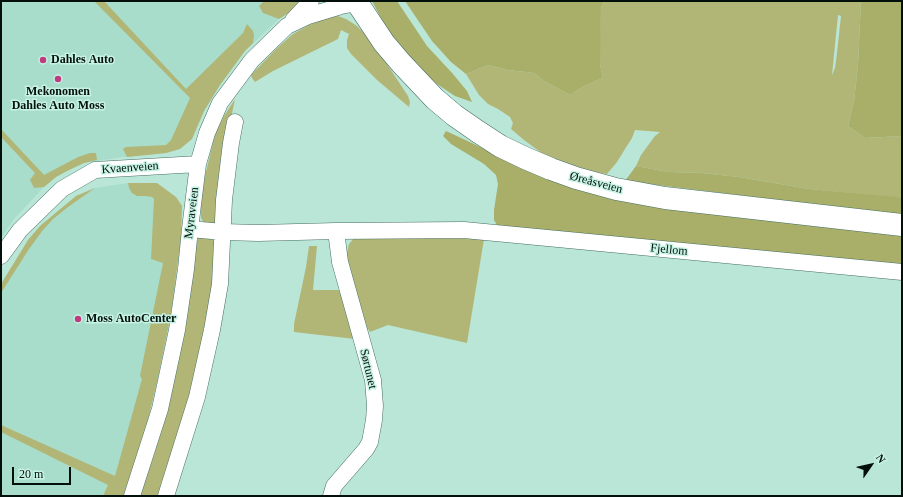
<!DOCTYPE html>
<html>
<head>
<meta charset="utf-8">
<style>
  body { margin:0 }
  #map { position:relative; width:903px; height:497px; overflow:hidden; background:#bae6d7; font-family:Georgia,serif }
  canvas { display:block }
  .frame { position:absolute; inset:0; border:2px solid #020f0b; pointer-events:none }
  .north { position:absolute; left:851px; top:445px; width:40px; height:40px; -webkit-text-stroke:3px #c7f3e4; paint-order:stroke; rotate:56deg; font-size:11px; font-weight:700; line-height:16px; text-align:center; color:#020f0b }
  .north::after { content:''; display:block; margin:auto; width:14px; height:18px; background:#020f0b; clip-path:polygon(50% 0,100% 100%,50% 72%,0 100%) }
  .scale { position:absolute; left:12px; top:467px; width:59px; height:18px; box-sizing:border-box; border:2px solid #020f0b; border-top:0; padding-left:5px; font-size:12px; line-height:14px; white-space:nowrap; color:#020f0b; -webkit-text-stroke:3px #c7f3e4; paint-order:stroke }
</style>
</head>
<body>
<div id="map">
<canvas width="903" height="497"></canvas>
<div class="frame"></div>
<div class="north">N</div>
<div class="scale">20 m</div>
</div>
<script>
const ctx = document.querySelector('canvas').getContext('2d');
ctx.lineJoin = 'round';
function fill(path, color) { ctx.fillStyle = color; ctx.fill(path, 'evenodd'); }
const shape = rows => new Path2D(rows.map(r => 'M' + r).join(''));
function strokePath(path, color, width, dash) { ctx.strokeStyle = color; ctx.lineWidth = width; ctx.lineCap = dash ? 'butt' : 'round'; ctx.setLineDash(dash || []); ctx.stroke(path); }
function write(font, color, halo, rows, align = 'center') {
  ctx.font = font + ' Georgia,serif'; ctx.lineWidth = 3; ctx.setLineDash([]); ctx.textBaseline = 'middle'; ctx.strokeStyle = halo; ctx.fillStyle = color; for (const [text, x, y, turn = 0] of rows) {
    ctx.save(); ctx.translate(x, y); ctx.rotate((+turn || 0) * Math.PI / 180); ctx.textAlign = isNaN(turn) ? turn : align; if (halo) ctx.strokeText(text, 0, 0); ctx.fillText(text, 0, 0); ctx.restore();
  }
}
const built = shape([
  [1,1,299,1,290,12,279,19,245,51,220,85,204,111,192,139,180,149,166,153,147,155,123,157,84,163,67,171,56,177,44,187,14,219,1,238],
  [128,183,157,183,176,197,182,206,181,238,171,314,157,382,132,475,124,496,1,496,1,284,28,240,40,226,76,196,95,188]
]);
const green = shape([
  [94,1,104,1,186,89,243,33,247,24,253,31,254,36,253,43,245,51,220,85,204,111,192,139,180,149,166,153,127,157,123,149,126,147,166,145,171,140,190,98],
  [264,1,299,1,290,12,279,19,263,13,259,6],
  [604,1,861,1,858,65,854,101,848,126,865,138,902,136,902,198,809,189,739,177,702,173,668,172,636,166,641,155,655,136,660,132,635,130,632,138,625,149,617,162,607,174,579,169,543,154,524,140,511,129,513,123,510,117,498,109,488,104,479,95,466,74,488,65,508,70,534,73,544,81,570,95,584,86,603,78,600,65,600,37,601,8],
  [838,15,841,16,837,53,835,68,832,75],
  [338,16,346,19,357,26,364,33,373,43,408,96,410,102,409,107,377,80,351,54,347,48,347,40,349,34,341,30,338,39,273,71,255,82,252,78,251,75,276,49,293,34,309,25,321,20,331,17],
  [235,99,230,123,215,224,205,224,201,218,201,201,205,176,215,134,224,116],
  [1,129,44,175,78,157,90,153,96,153,97,160,84,163,67,171,56,177,44,187,34,188,30,180,35,173,1,137],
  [128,183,157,183,176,197,182,206,181,238,171,314,157,382,145,433,132,475,124,496,103,496,108,485,1,432,1,425,115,476,142,379,140,376,163,263,151,259,154,199,152,197,145,196,137,196,132,193,129,188],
  [95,188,68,207,53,219,43,230,29,249,1,293,1,284,28,240,40,226,76,196],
  [448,234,484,239,467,343,388,325,370,332,368,329,364,331,346,268,347,253,349,244,354,238],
  [204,237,211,239,216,242,219,249,194,390,160,496,140,496,154,455,168,407,182,340,194,266,196,243,199,238],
  [309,246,317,246,313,290,339,290,346,310,355,339,294,332,294,324,306,267]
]);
const forest = shape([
  [372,1,397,1,427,46,453,74,467,91,472,102,455,96,437,84,423,72,386,28],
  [405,1,604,1,601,8,600,65,603,78,584,86,570,95,544,81,534,73,508,70,488,65,466,74,451,62,432,41],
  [861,1,902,1,902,136,865,138,848,126,854,101,858,65],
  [446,131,474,144,502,158,902,235,902,267,505,228,497,225,494,220,494,210,498,184,496,175,484,164,451,144,443,136],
  [636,166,668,172,702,173,739,177,809,189,898,197,902,198,902,215,834,206,754,197,625,181]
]);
const street = shape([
  [293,20,311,1],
  [190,229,223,232,258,233,336,231,340,262,373,380,375,406,374,420,370,442,366,449,334,486,331,496],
  [336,231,464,230,902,272],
  [1,256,20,230,62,189,95,170,198,164],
  [132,496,160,409,177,330,186,269,190,229,198,164,207,133,220,103,252,60,287,26,308,16,341,6,357,3],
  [166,496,197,397,212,330,220,284,224,200,231,143,235,122]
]);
const secondary = shape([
  [356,1,384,43,401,63,435,99,454,115,477,131,500,146,525,158,551,169,576,178,616,189,665,198,902,225]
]);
const markers = [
  [43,60,4,"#bf3b80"],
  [58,79,4,"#bf3b80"],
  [78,319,4,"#bf3b80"]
];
const poiNames = [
  ["Dahles Auto",51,60],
  ["Mekonomen",58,92,"center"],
  ["Dahles Auto Moss",58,106,"center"],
  ["Moss AutoCenter",86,319]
];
const streetNames = [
  ["Kvaenveien",130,168,-4],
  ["Øreåsveien",596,183,15],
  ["Myraveien",192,213,-83],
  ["Fjellom",669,250,6],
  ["Sørtunet",368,369,77]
];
fill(built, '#a8ddcb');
fill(green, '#b1b676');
fill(forest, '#a9ae69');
strokePath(street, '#456e61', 17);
strokePath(secondary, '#456e61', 23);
strokePath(street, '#fff', 16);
strokePath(secondary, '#fff', 22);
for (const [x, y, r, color] of markers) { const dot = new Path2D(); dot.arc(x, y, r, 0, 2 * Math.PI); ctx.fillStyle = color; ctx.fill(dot); strokePath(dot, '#c7f3e4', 1.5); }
write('bold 12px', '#020f0b', '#c7f3e4', poiNames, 'left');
write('12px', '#020f0b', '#c7f3e4', streetNames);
</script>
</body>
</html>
